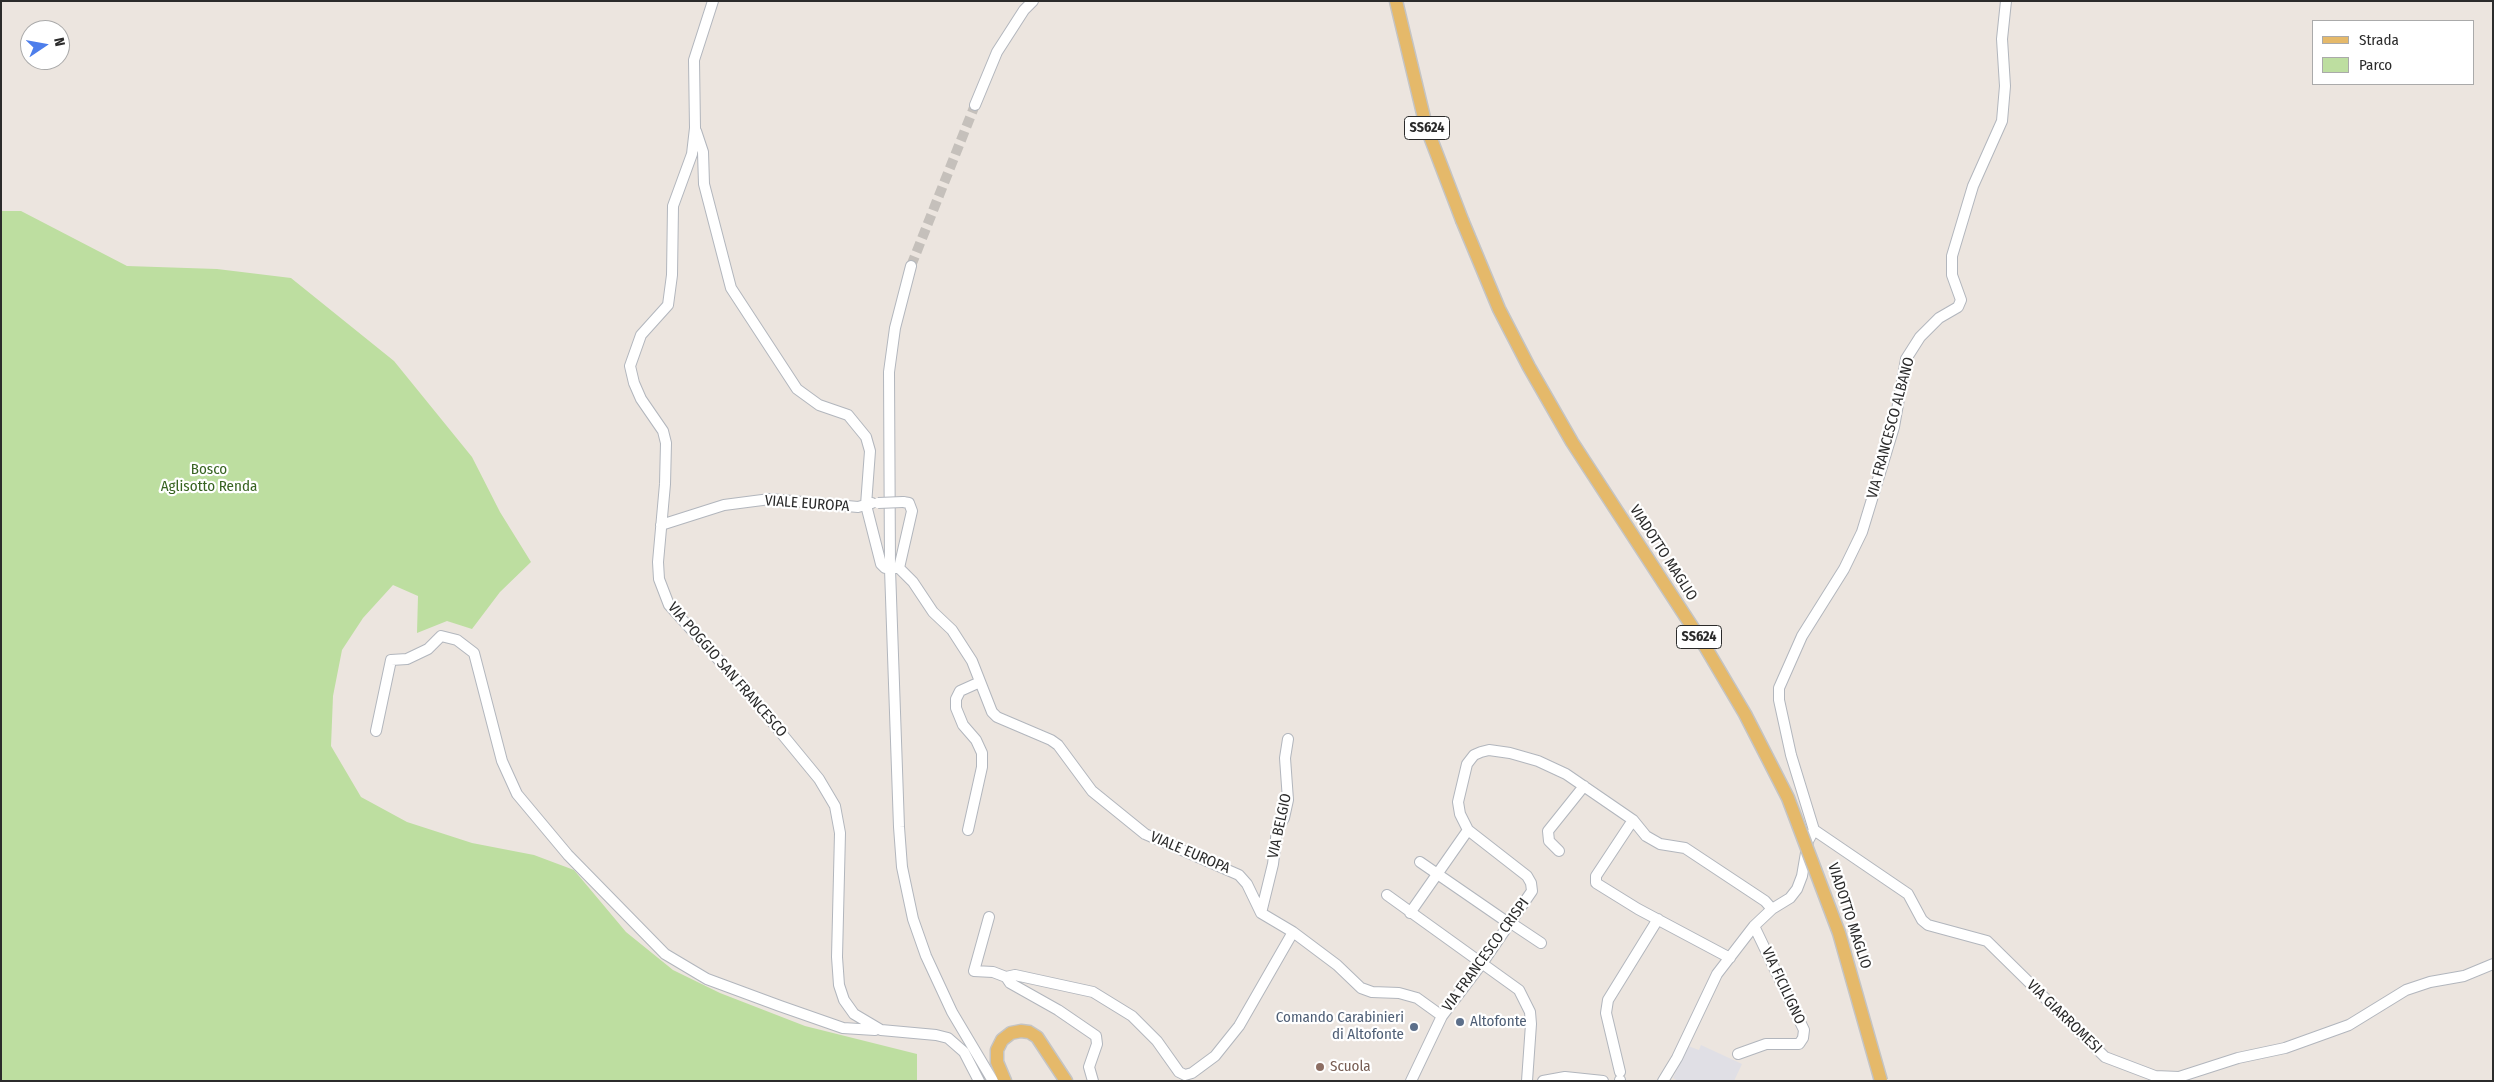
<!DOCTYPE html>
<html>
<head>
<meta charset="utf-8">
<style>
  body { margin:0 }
  #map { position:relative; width:2494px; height:1082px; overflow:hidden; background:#ece5df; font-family:"Fira Sans Condensed",sans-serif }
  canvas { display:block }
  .frame { position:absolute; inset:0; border:2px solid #2b2b2b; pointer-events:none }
  .legend { position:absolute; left:2312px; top:20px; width:162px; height:65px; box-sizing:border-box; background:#fff; border:1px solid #aaa; margin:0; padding:6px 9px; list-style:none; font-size:15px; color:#2b2b2b }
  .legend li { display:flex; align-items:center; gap:10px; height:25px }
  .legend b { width:25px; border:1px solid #aaa }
  .north { position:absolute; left:20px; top:20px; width:50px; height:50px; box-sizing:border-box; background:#fff; border:1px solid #aaa; border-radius:50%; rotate:78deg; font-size:14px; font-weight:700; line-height:20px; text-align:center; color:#2b2b2b }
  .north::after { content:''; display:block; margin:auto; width:18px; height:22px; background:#4d7eeb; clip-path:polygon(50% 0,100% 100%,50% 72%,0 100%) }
</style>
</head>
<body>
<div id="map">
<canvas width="2494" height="1082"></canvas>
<div class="frame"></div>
<ul class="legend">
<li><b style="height:6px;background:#e5b96a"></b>Strada</li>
<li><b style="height:14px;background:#bddea0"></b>Parco</li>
</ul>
<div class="north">N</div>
</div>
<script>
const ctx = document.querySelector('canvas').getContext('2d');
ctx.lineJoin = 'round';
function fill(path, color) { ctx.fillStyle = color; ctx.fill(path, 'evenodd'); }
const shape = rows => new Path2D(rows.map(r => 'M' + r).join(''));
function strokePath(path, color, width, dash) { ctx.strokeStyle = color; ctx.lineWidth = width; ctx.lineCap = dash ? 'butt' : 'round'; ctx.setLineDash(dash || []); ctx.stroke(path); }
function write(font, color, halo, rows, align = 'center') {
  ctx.font = font + ' "Fira Sans Condensed",sans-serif'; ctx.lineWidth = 4.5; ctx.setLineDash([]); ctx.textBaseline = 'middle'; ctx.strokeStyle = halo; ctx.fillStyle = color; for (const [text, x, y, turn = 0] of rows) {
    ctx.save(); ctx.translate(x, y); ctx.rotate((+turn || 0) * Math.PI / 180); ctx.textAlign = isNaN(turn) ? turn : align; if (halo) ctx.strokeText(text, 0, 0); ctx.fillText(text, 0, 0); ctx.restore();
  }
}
const industrial = shape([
  [1701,1045,1742,1064,1734,1081,1678,1081,1673,1078,1688,1046,1699,1050]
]);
const green = shape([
  [1,211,21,211,127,266,217,269,291,278,394,361,472,457,500,512,531,562,500,592,472,629,447,621,417,633,418,596,393,585,363,618,342,650,333,696,331,746,361,797,407,822,472,843,534,855,574,870,626,932,673,970,720,993,805,1026,917,1054,917,1081,1,1081]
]);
const minorTunnel = shape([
  [911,266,975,105]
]);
const minor = shape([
  [713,1,694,60,695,128,692,154,673,206,672,275,668,305,641,335,630,366,634,383,641,399,663,431,666,443,665,484,658,562,659,579,669,605,745,689,819,779,835,806,840,833,837,957,839,985,844,1000,854,1014,881,1030,936,1035,948,1038,964,1052,979,1081],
  [975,105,997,52,1024,10,1033,1],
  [696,131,703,152,704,184,731,288,797,389,819,405,848,415,866,437,870,451,866,505,881,564,885,568,899,568,913,582,933,612,952,630,972,661,992,712,997,717,1051,740,1058,745,1092,791,1145,834,1239,875,1247,884,1261,913,1293,932,1337,965,1361,988,1372,992,1399,993,1417,998,1442,1016],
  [911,266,895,328,889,372,890,569,899,827,902,867,913,919,926,956,952,1012,993,1081],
  [661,525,724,505,770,499,858,507,872,503],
  [899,568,912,511,909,503,903,502],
  [376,731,391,660,407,659,428,649,441,636,457,640,474,653,502,761,517,794,568,855,665,954,707,979,780,1006,843,1028,875,1030],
  [1633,820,1596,876,1596,883,1638,909,1730,958],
  [968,830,982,767,982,753,976,740,963,725,956,708,956,699,960,691,980,682],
  [1814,830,1791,755,1779,700,1779,688,1802,636,1844,569,1862,532,1894,427,1906,359,1920,337,1939,318,1958,307,1961,300,1952,275,1952,256,1973,186,2002,121,2005,86,2002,39,2006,1],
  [1814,830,1908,894,1922,920,1928,925,1987,941,2105,1057,2155,1076,2179,1077,2238,1058,2285,1048,2349,1025,2406,990,2430,982,2464,976,2493,964],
  [1559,851,1549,841,1548,831,1584,786],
  [1420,862,1510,924],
  [1387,895,1519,990,1530,1012,1531,1024,1527,1081],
  [1261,913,1273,864,1277,830,1284,818,1288,800,1285,758,1288,739],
  [1410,913,1468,830],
  [989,917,974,971,993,972,1006,977,1015,975,1093,992,1132,1016,1157,1041,1179,1072,1185,1075,1192,1073,1215,1056,1239,1026,1293,932],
  [1511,923,1541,943],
  [1006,977,1010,983,1058,1010,1096,1036,1097,1044,1089,1067,1093,1081],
  [1738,1054,1766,1044,1799,1044,1803,1038,1804,1030,1754,926],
  [1620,1072,1606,1013,1608,1000,1658,919],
  [1411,1081,1442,1016,1483,962,1532,891,1531,883,1527,876,1468,830,1460,814,1458,802,1467,764,1474,755,1481,752,1489,750,1510,753,1538,761,1566,774,1633,820,1646,836,1660,844,1685,848,1765,901,1772,909],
  [1543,1081,1565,1077,1603,1081],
  [1620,1081,1620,1080],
  [1663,1081,1677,1058,1717,974,1754,926,1772,909,1790,898,1797,889,1802,876,1808,841,1814,830]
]);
const major = shape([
  [1396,1,1426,126,1462,220],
  [1005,1081,997,1062,997,1050,1002,1040,1011,1033,1021,1031,1029,1032,1037,1037,1066,1081]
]);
const minorBridge = shape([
  [878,503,903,502]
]);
const majorBridge = shape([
  [1462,220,1499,309,1529,367,1572,442,1706,648,1745,714,1788,798,1839,933,1881,1081]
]);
const markers = [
  [1460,1022,5,"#5c6f8a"],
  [1414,1027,5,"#5c6f8a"],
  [1320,1067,5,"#8d6e63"]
];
const shields = [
  [1427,128,45],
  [1699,637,45]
];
const shieldNames = [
  ["SS624",1427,128],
  ["SS624",1699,637]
];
const streetNames = [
  ["VIA FRANCESCO ALBANO",1891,428,-75],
  ["VIALE EUROPA",807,504,4],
  ["VIADOTTO MAGLIO",1663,553,57],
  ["VIA POGGIO SAN FRANCESCO",727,670,49],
  ["VIA BELGIO",1280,826,-78],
  ["VIALE EUROPA",1190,853,23],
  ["VIADOTTO MAGLIO",1849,916,72],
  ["VIA FRANCESCO CRISPI",1486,955,-54],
  ["VIA FICILIGNO",1783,986,65],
  ["VIA GIARROMESI",2064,1017,44]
];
const parkNames = [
  ["Bosco",209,470],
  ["Aglisotto Renda",209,487]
];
const serviceNames = [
  ["Comando Carabinieri",1404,1018],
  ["di Altofonte",1404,1035],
  ["Altofonte",1470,1022,"left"]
];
const educationNames = [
  ["Scuola",1330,1067]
];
fill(industrial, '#e0dfe5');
fill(green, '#bddea0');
strokePath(minorTunnel, '#c5c0bb', 10, [10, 5]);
strokePath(minor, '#b2b6bd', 12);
strokePath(major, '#c4c4c4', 15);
strokePath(minor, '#fff', 10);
strokePath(major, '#e5b96a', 12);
strokePath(minorBridge, '#b2b6bd', 12, []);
strokePath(majorBridge, '#c4c4c4', 15, []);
strokePath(minorBridge, '#fff', 10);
strokePath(majorBridge, '#e5b96a', 12);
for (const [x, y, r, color] of markers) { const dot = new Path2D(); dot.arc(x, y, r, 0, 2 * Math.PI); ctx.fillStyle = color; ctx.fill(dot); strokePath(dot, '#fff', 2); }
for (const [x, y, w] of shields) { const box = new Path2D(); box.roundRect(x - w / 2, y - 11.5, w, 23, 4); ctx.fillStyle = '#fff'; ctx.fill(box); strokePath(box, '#2b2b2b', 1); }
write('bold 14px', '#2b2b2b', null, shieldNames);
write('15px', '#2b2b2b', '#fff', streetNames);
write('15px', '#376321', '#fff', parkNames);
write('15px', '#4e5e75', '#fff', serviceNames, 'right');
write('15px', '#785e54', '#fff', educationNames, 'left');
</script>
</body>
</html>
